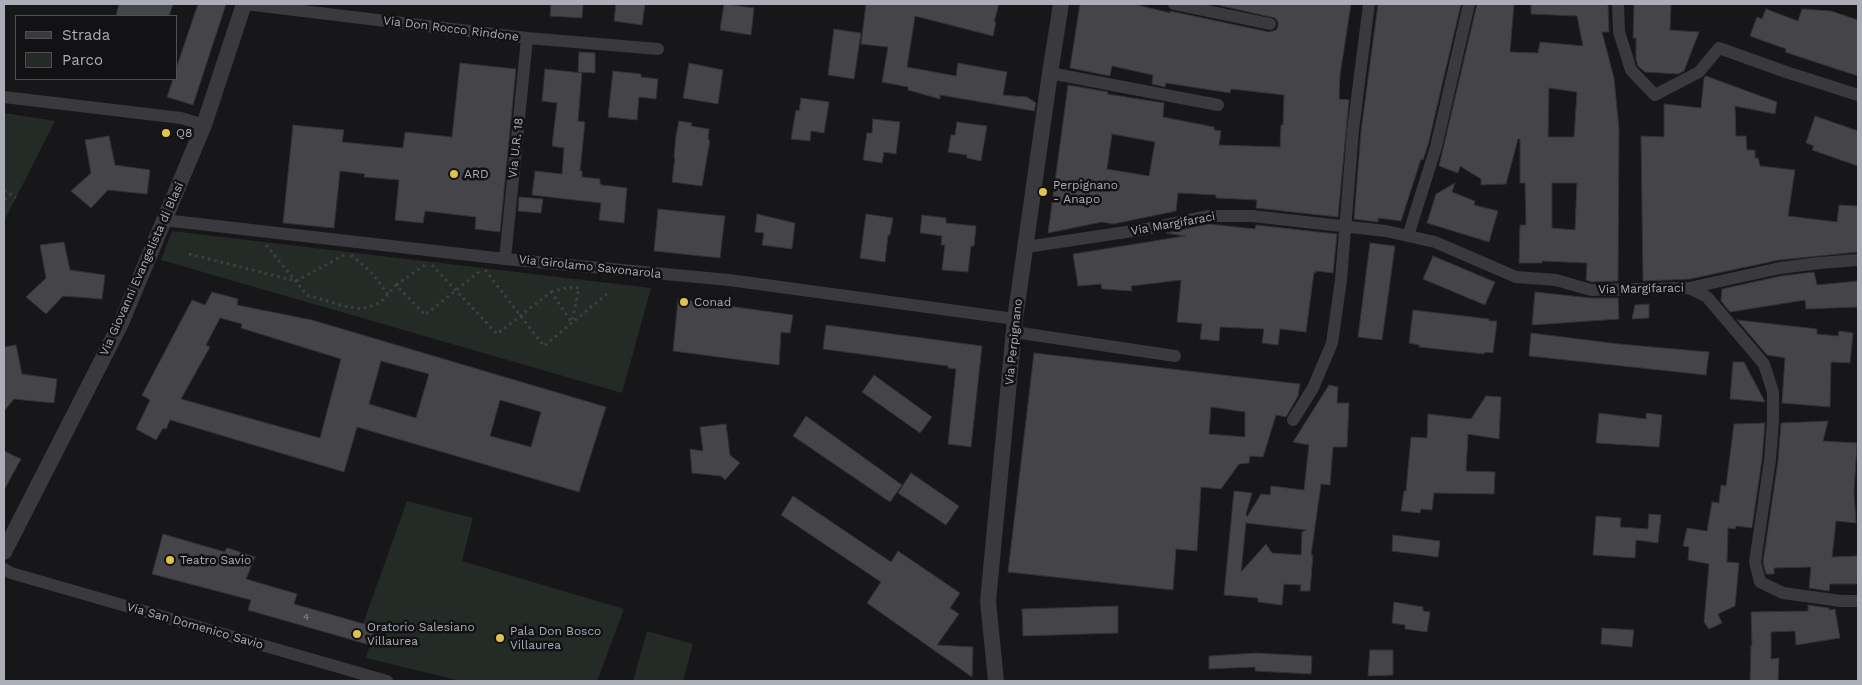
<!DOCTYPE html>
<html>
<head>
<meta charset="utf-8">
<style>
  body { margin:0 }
  #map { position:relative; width:1862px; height:685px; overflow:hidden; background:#171719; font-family:"Work Sans",sans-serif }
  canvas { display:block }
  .frame { position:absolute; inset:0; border:5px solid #abadb7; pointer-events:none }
  .legend { position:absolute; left:15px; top:15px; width:162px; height:65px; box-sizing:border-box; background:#121214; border:1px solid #4f5055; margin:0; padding:6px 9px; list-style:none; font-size:15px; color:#abadb7 }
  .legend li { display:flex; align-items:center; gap:10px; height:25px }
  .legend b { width:25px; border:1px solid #4f5055 }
</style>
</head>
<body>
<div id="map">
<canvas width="1862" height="685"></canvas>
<div class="frame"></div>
<ul class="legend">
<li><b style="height:6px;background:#39393e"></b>Strada</li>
<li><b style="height:14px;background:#242a25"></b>Parco</li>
</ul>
</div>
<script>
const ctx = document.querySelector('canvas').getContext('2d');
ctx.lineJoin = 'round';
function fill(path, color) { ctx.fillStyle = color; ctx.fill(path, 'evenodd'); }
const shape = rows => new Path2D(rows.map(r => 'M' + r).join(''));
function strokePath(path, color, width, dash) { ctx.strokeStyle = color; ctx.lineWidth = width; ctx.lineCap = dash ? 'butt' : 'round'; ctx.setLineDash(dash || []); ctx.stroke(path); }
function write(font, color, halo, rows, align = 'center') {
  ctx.font = font + ' "Work Sans",sans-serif'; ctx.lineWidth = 5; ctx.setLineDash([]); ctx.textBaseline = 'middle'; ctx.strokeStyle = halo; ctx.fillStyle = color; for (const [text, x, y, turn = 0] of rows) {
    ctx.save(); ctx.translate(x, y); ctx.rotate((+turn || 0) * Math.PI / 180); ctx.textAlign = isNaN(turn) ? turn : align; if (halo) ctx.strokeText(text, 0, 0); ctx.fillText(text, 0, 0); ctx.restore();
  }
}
const green = shape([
  [4,113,55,121,4,221],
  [172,231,348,252,651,288,622,393,161,260],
  [407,501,473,518,462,561,624,609,597,681,461,681,366,658,375,628,363,624],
  [647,631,693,644,683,681,633,681]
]);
const building = shape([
  [119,4,173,4,169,16,116,16,119,4],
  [198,4,226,4,193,105,167,97,173,79,176,79,176,69,198,4],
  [551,4,583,4,582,18,550,16,551,4],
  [616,4,645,4,642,25,614,21,616,4],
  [724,4,754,8,751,35,720,30,724,4],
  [866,4,999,4,994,22,996,22,993,36,915,16,907,67,956,76,958,63,1007,72,1003,95,1027,97,1036,103,1034,111,940,95,940,99,908,90,908,87,882,82,888,47,861,44,866,4],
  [1080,4,1134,4,1170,13,1170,11,1269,32,1276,30,1278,26,1278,22,1275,18,1213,4,1351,4,1340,75,1339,99,1349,100,1338,217,1256,208,1257,200,1216,198,1216,195,1178,193,1176,211,1113,224,1102,222,1048,233,1068,85,1108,92,1107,94,1164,103,1163,117,1214,127,1214,130,1221,131,1219,145,1280,147,1281,125,1283,125,1284,95,1231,89,1230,93,1166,83,1165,87,1152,84,1153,75,1112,66,1110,76,1070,68,1080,4],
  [1112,134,1155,142,1149,176,1107,169,1112,134],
  [1378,4,1461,4,1428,145,1423,160,1421,159,1401,221,1378,218,1378,222,1354,219,1361,131,1378,4],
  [1477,4,1514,4,1510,52,1538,53,1540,42,1583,46,1577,16,1531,14,1531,4,1608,4,1609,32,1602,32,1614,78,1619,129,1618,281,1592,282,1586,280,1587,263,1542,261,1542,263,1519,263,1520,225,1526,225,1525,183,1520,183,1520,139,1518,139,1506,184,1481,185,1481,179,1460,166,1458,173,1439,166,1477,4],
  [1549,88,1577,92,1574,137,1548,137,1549,88],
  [1552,183,1577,183,1575,230,1552,228,1552,183],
  [1634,4,1671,4,1670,30,1699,32,1684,71,1678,74,1645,72,1638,66,1636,59,1636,38,1633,38,1634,4],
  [1766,9,1798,21,1802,9,1831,11,1858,20,1858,76,1785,52,1786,49,1750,36,1757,17,1762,19,1766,9],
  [834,29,861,33,854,79,828,75,834,29],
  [579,52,595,53,595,73,578,72,579,52],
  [460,63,516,69,500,232,475,229,476,217,425,211,423,223,395,220,399,180,364,177,365,174,340,171,334,228,283,223,293,125,344,130,342,142,403,148,405,132,452,137,460,63],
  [689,63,723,70,718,104,683,98,689,63],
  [545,69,582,73,578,121,585,122,580,171,582,171,582,177,600,179,600,184,602,185,627,188,624,223,599,220,601,203,532,195,535,171,562,174,564,148,552,146,557,103,542,101,545,69],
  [613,71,641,74,641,77,658,79,656,99,639,97,637,120,608,117,613,71],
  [1706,76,1777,102,1775,114,1735,106,1736,136,1746,136,1747,150,1755,150,1755,158,1758,158,1760,166,1795,170,1788,216,1837,222,1839,205,1858,206,1858,252,1779,260,1690,279,1643,281,1641,136,1664,137,1664,104,1701,108,1704,78,1706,76],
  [801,98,829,102,824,133,811,131,810,141,791,139,796,110,799,111,801,98],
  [1815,116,1858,131,1858,166,1812,150,1814,146,1806,143,1815,116],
  [873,119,900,122,896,154,884,152,882,163,863,160,867,133,872,133,873,119],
  [679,121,692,123,691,126,709,129,708,140,710,140,702,186,672,182,675,157,674,157,676,135,679,121],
  [957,122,987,126,981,161,967,158,967,155,948,152,951,135,955,135,957,122],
  [109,136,115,165,150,170,147,194,108,190,91,208,71,191,91,173,85,140,109,136],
  [1455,183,1452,192,1475,201,1474,205,1498,211,1489,242,1427,223,1436,194,1455,183],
  [519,197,543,199,541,213,518,211,519,197],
  [658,209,725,216,720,258,654,251,658,209],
  [757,214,795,223,792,249,762,245,764,233,755,232,757,214],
  [866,214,893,218,890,235,888,235,885,262,860,258,866,214],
  [922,215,946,218,946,223,976,226,974,246,971,246,968,272,942,270,945,245,941,245,942,236,920,233,922,215],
  [1208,224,1255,229,1256,225,1337,234,1333,273,1316,271,1316,273,1314,272,1306,332,1280,329,1278,345,1262,343,1264,329,1220,327,1219,341,1200,339,1202,324,1177,322,1181,280,1131,286,1132,291,1102,289,1101,284,1078,286,1073,254,1185,236,1166,233,1208,224],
  [64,242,70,270,105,275,102,299,63,296,46,314,26,297,46,278,40,245,64,242],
  [1370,243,1395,246,1382,340,1358,337,1370,243],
  [1433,256,1495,282,1485,305,1423,279,1433,256],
  [1814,272,1817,285,1858,281,1858,307,1806,309,1805,300,1730,312,1721,301,1722,289,1781,276,1814,272],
  [212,292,238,299,237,305,312,320,606,407,579,492,357,427,344,472,170,420,166,429,163,428,156,440,136,429,150,400,142,395,192,300,205,305,212,292],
  [220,318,242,324,241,328,341,359,320,438,181,399,210,347,206,345,220,318],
  [381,361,429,374,416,418,369,404,381,361],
  [500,400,541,412,531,447,490,436,500,400],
  [1535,292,1591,298,1618,298,1619,319,1532,325,1535,292],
  [678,299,793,315,790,333,781,332,779,365,673,351,678,299],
  [1649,304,1649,318,1632,319,1635,305,1649,304],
  [1413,310,1489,319,1489,321,1497,321,1493,353,1485,352,1484,354,1419,347,1419,345,1409,343,1413,310],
  [1737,320,1817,329,1817,334,1838,336,1839,331,1853,333,1850,363,1831,362,1830,407,1782,403,1785,358,1767,355,1737,320],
  [826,325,982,346,971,447,948,444,956,369,948,368,948,366,823,349,826,325],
  [1531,333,1619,344,1709,352,1706,375,1529,356,1531,333],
  [16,345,22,374,57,379,54,403,14,399,4,411,4,347,16,345],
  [1034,353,1300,384,1298,396,1286,417,1276,415,1263,457,1250,456,1249,463,1239,464,1221,489,1201,487,1197,551,1176,549,1173,590,1008,572,1034,353],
  [1211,407,1245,412,1245,437,1209,434,1211,407],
  [1733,362,1744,362,1765,402,1730,399,1733,362],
  [874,375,932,417,920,433,862,392,874,375],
  [1329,385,1338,387,1337,403,1349,403,1347,447,1333,447,1330,485,1321,484,1311,555,1313,555,1310,591,1300,591,1301,585,1284,584,1282,605,1258,602,1258,598,1224,595,1234,491,1252,493,1246,514,1247,517,1261,494,1270,495,1271,486,1304,490,1309,445,1293,442,1329,385],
  [1246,523,1306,530,1302,532,1301,555,1272,553,1266,544,1241,572,1246,523],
  [1486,396,1501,397,1499,439,1468,434,1466,471,1495,472,1494,494,1434,493,1432,510,1421,509,1420,513,1401,511,1404,491,1406,491,1411,437,1427,438,1428,414,1471,419,1486,396],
  [1599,413,1646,419,1646,413,1662,415,1659,447,1596,443,1599,413],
  [806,416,902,485,890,502,793,436,806,416],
  [1828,421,1823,441,1857,443,1854,492,1856,523,1836,521,1832,557,1858,556,1858,584,1830,584,1829,591,1809,588,1811,567,1774,568,1774,574,1766,574,1763,562,1778,461,1781,423,1828,421],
  [1765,423,1762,459,1752,528,1736,526,1735,529,1728,528,1727,562,1739,563,1735,606,1718,614,1722,623,1709,629,1704,622,1709,564,1688,560,1689,547,1683,546,1687,528,1707,531,1712,502,1719,503,1721,485,1726,486,1734,424,1765,423],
  [726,424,730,455,740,463,725,480,721,476,692,473,690,449,703,451,700,427,726,424],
  [4,451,21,459,4,490,4,451],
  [911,473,959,506,946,525,898,493,911,473],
  [793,496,891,562,898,551,960,593,950,608,959,614,937,645,973,647,972,677,867,603,881,582,781,515,793,496],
  [1649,514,1661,515,1658,543,1636,540,1635,558,1593,555,1596,516,1621,518,1620,527,1648,529,1649,514],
  [163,534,225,552,226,549,228,548,255,557,246,579,297,594,294,604,375,627,370,645,248,610,251,600,152,574,163,534],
  [1393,535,1440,541,1438,557,1392,551,1393,535],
  [1394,602,1423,607,1423,611,1430,612,1427,632,1405,629,1405,625,1392,623,1394,602],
  [1808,605,1829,608,1829,610,1835,609,1840,638,1796,645,1795,631,1771,632,1771,659,1779,658,1778,681,1750,681,1751,645,1752,645,1751,612,1808,611,1808,605],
  [1118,606,1118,633,1023,636,1022,609,1118,606],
  [1602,628,1634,630,1632,647,1601,644,1602,628],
  [1370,650,1393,650,1393,675,1368,676,1370,650],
  [1256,653,1312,656,1311,674,1255,671,1255,667,1209,669,1209,656,1256,653]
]);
const path = shape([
  [4,190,16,198],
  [4,199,10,196],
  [266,245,307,295,344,306,361,309,380,303,396,285,425,315,480,271],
  [189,254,296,281,344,255],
  [351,255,370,271,388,294],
  [432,265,497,334,551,292,572,323],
  [485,270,544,346,608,293],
  [396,285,426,264],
  [551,292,568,287,579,288,572,322]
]);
const minor = shape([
  [245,4,527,38,658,49],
  [1174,4,1270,24],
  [1618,4,1619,32,1631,70,1655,95,1699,72,1719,48,1786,72,1858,95],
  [1050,73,1218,105],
  [4,97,181,118,204,125],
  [164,220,505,259,729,280,1015,319],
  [1408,236,1436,147,1469,4],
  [1026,247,1146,229,1207,216,1252,216,1386,231,1435,242,1516,277,1556,280,1591,290,1689,288,1707,297,1764,364,1773,392,1773,421,1770,460,1755,562,1760,582,1783,593,1841,601,1858,601],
  [505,259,527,38],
  [1689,288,1780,268,1819,263,1858,260],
  [1014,332,1175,356],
  [1293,420,1313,388,1332,343,1341,280,1353,130,1369,4],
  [4,569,11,573,387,681]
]);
const tertiary = shape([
  [4,552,121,323,204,125,244,4],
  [996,681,988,601,1015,319,1050,73,1061,4]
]);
const markers = [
  [166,133,5,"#e0c448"],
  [454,174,5,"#e0c448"],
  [1043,192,5,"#e0c448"],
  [684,302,5,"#e0c448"],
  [170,560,5,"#e0c448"],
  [357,634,5,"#e0c448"],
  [500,638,5,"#e0c448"]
];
const numberNames = [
  ["4",306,617]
];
const streetNames = [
  ["Via Don Rocco Rindone",451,29,7],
  ["Via U.R. 18",516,148,-84],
  ["Via Margifaraci",1173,224,-10],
  ["Via Girolamo Savonarola",590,267,6],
  ["Via Giovanni Evangelista di Blasi",142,269,-66],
  ["Via Margifaraci",1641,289,-1],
  ["Via Perpignano",1014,342,-84],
  ["Via San Domenico Savio",195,626,16]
];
const poiNames = [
  ["Q8",176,133],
  ["ARD",464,174],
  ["Perpignano",1053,185],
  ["- Anapo",1053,199],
  ["Conad",694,302],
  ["Teatro Savio",180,560],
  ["Oratorio Salesiano",367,627],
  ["Villaurea",367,641],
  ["Pala Don Bosco",510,631],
  ["Villaurea",510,645]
];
fill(green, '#242a25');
fill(building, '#454449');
strokePath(building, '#323135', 1);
strokePath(path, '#3f3f44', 3, [2.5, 4]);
strokePath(minor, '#39393e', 12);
strokePath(tertiary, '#39393e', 16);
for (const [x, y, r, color] of markers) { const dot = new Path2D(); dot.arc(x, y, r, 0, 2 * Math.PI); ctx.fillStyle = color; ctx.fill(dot); strokePath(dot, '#121214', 2); }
write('10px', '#92939c', null, numberNames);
write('12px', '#abadb7', '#121214', streetNames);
write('12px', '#abadb7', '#121214', poiNames, 'left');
</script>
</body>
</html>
